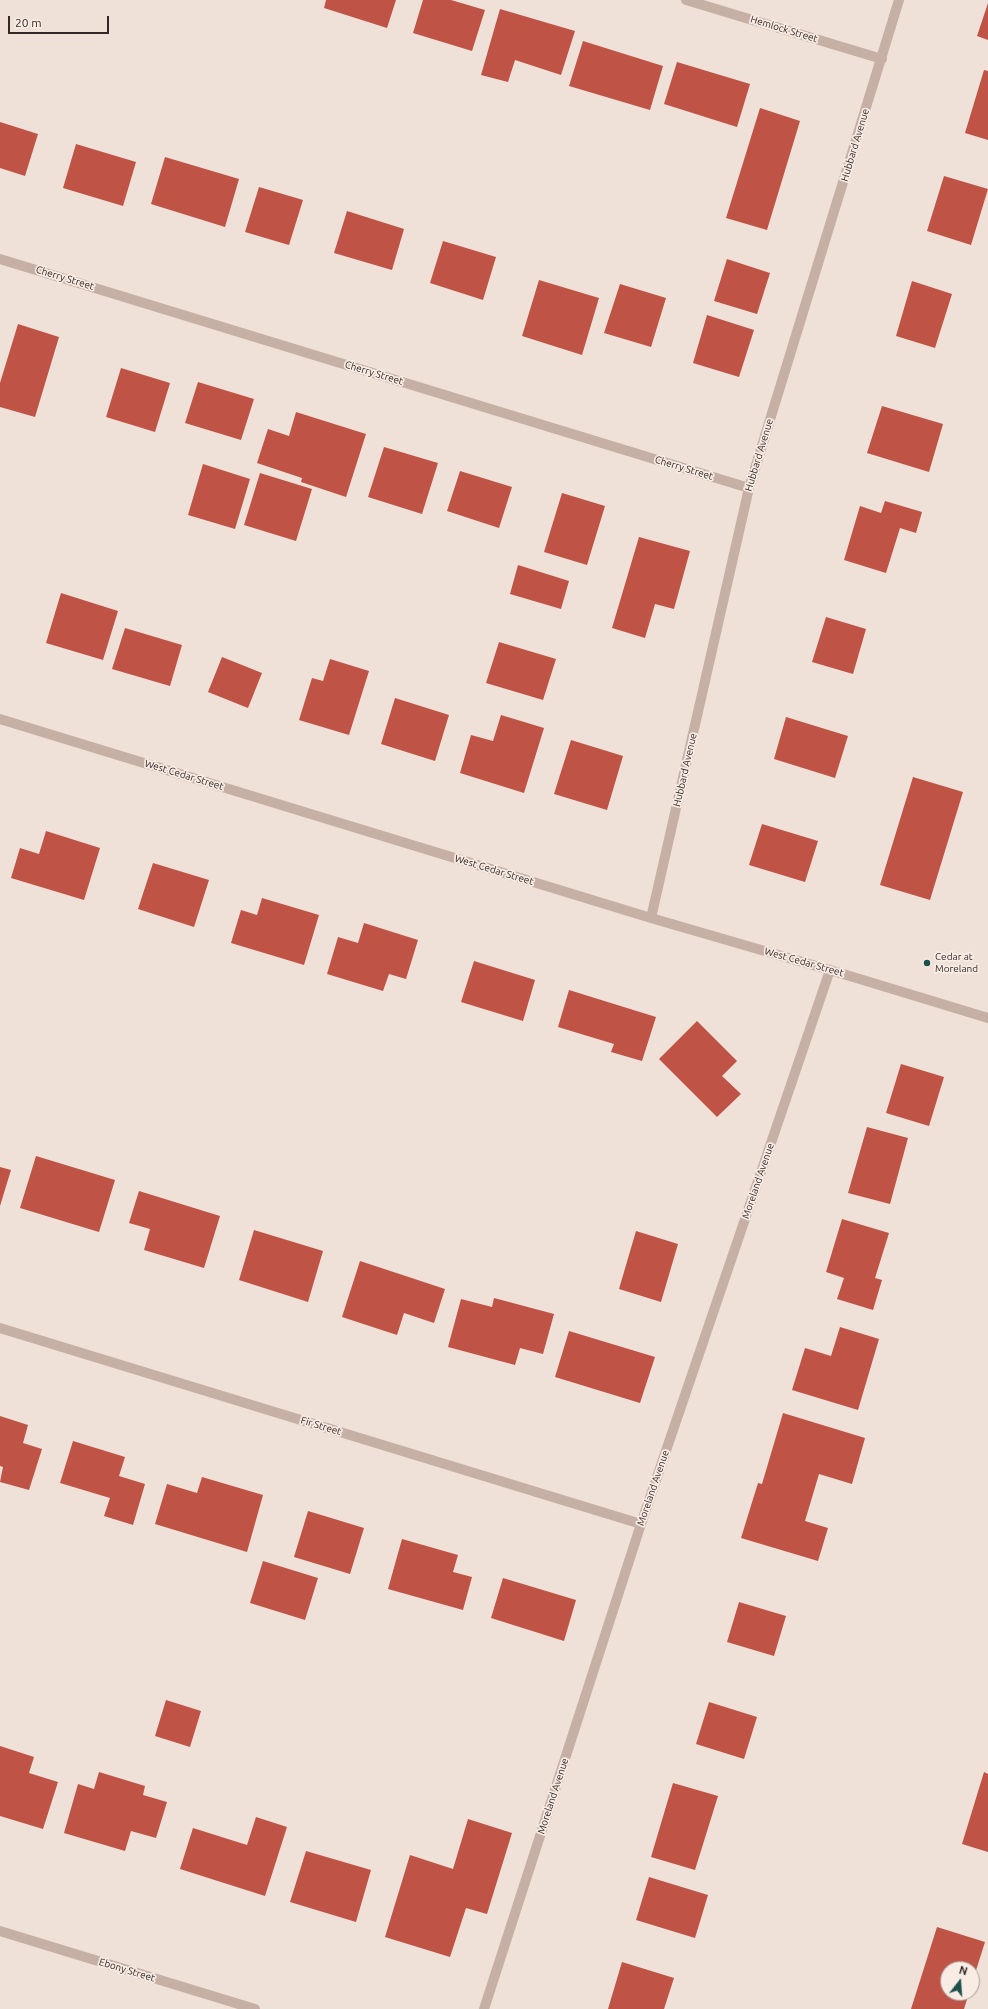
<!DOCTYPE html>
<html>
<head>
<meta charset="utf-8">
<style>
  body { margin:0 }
  #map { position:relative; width:988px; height:2009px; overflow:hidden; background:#efe1d8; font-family:Ubuntu,sans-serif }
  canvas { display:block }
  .north { position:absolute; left:940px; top:1961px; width:40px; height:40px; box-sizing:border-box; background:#f8ece4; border:1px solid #a99e98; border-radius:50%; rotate:17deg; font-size:11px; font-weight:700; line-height:16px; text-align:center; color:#332826 }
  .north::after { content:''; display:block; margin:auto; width:14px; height:18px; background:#1e514e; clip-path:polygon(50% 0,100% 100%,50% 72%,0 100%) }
  .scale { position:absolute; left:8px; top:16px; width:101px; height:18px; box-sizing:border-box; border:2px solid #332826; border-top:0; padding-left:5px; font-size:12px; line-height:14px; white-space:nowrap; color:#332826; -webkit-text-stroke:3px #f8ece4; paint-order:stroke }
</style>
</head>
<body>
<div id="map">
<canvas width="988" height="2009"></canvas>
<div class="north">N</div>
<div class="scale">20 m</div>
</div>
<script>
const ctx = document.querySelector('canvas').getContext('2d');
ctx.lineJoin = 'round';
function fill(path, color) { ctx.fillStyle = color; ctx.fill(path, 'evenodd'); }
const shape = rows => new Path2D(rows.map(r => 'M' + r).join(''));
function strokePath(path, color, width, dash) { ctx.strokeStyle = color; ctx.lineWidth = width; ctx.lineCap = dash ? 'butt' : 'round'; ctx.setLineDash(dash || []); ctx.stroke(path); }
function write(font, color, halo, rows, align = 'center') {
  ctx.font = font + ' Ubuntu,sans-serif'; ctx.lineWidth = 3.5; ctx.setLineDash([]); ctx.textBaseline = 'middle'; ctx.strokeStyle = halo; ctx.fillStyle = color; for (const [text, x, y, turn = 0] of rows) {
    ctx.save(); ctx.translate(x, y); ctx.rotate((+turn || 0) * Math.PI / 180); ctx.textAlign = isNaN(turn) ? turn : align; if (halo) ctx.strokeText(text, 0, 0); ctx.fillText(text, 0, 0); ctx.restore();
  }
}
const building = shape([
  [326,0,396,0,387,28,324,8],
  [423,0,451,0,485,10,472,51,413,33],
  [988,3,988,40,977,36],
  [500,9,575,31,561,75,515,60,508,82,481,75],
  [583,41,663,66,650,110,569,86],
  [677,62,750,84,737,127,664,104],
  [984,70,988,71,988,140,965,133],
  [760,108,800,121,767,230,726,218],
  [0,122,38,134,25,176,0,168],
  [76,144,136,162,123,206,63,188],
  [165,157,239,179,225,227,151,204],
  [944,176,988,189,971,245,927,231],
  [259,187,303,200,289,245,245,232],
  [347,211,404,229,392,270,334,253],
  [443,241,496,257,483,300,430,283],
  [727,259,770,273,757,314,714,301],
  [539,280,599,298,582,355,522,336],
  [912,281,952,294,935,348,896,336],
  [620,284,666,298,651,347,604,333],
  [707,315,754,330,739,377,693,363],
  [18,324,59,337,35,417,0,407,0,383],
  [121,368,170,383,155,432,106,417],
  [198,382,254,399,241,440,185,423],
  [882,406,943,424,929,472,867,453],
  [296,412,366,434,346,497,301,482,302,478,257,463,268,429,289,436],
  [384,447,438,463,422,514,368,497],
  [203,464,250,479,235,529,188,515],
  [460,471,512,487,499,528,447,511],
  [260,473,312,489,296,541,244,525],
  [562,493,605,506,587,565,544,552],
  [885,501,922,512,916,533,900,528,886,573,844,560,860,506,881,513],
  [639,537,690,551,674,609,655,604,645,638,612,628],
  [518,565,569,581,561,609,510,594],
  [61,593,118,611,103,660,46,643],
  [826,617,866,629,853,674,812,662],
  [125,628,182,645,170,686,112,669],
  [499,642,556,659,543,700,486,683],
  [222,657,262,673,248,708,208,692],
  [330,659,369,671,349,735,299,720,312,678,323,681],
  [395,698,449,715,435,761,381,744],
  [501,715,544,728,524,793,460,773,471,735,493,741],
  [786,717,848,736,835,778,774,759],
  [571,740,623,756,607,810,554,794],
  [913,777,963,792,930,900,880,885],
  [762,824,818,841,805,882,749,865],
  [46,831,100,848,84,900,11,878,20,848,39,854],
  [153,863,209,880,194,927,138,909],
  [262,898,319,915,304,965,231,943,241,910,257,915],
  [364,923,418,940,406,979,389,974,383,991,327,974,338,937,358,943],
  [474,961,535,980,523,1021,461,1002],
  [569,990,656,1017,642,1061,611,1052,614,1044,558,1027],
  [697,1021,737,1061,722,1076,741,1094,717,1117,659,1059],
  [901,1064,944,1077,929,1126,886,1113],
  [867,1127,908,1138,890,1204,848,1193],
  [36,1156,115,1180,99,1232,20,1208],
  [0,1167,11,1170,0,1206],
  [139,1191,220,1216,204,1268,144,1250,150,1229,129,1223],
  [842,1219,889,1233,875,1278,882,1280,873,1310,837,1299,844,1278,826,1272],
  [254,1230,323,1251,308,1302,239,1280],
  [636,1231,678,1244,661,1302,619,1289],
  [360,1261,445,1289,434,1323,404,1313,397,1335,342,1317],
  [494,1298,554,1314,543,1354,520,1348,515,1365,448,1347,461,1299,492,1307],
  [840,1327,879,1339,858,1410,792,1390,805,1348,831,1356],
  [569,1331,655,1357,640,1403,555,1377],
  [783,1413,865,1438,852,1484,819,1474,805,1521,828,1528,818,1561,741,1538,758,1483,762,1484],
  [0,1416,28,1425,23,1443,42,1449,29,1490,0,1482,3,1467,0,1466],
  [73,1441,125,1457,119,1476,145,1484,133,1525,104,1516,110,1498,60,1483],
  [202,1477,263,1495,247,1552,155,1524,167,1484,197,1493],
  [308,1511,364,1528,350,1574,294,1557],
  [402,1539,458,1555,453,1572,472,1577,463,1610,388,1589],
  [263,1561,318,1578,305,1620,250,1603],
  [503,1578,576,1600,564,1641,491,1618],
  [739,1602,786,1616,774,1656,727,1642],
  [166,1700,201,1711,190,1747,155,1736],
  [709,1702,757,1717,744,1759,696,1744],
  [0,1746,34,1757,29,1773,58,1782,43,1829,0,1816],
  [99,1772,145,1786,143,1795,167,1802,156,1838,131,1831,125,1851,64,1833,78,1784,94,1789],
  [984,1772,988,1774,988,1852,962,1844],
  [673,1783,718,1796,695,1870,651,1857],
  [256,1817,287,1827,265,1896,180,1869,193,1828,247,1845],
  [468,1819,512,1833,487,1914,466,1908,450,1957,385,1937,410,1855,453,1869],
  [306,1851,371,1870,356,1922,290,1902],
  [649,1877,708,1895,695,1938,636,1920],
  [937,1927,985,1942,972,1983,972,1969,948,1969,948,1993,969,1993,964,2009,911,2009],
  [622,1962,674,1978,664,2009,608,2009]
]);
const minor = shape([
  [686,0,882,59],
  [0,259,749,488],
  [0,719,651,918,830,970,988,1018],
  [651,918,749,488,899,0],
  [0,1328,641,1524],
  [0,1931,255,2009],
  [484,2009,641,1524,830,970]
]);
const markers = [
  [927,963,4,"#1e514e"]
];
const streetNames = [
  ["Hemlock Street",784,29,17],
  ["Hubbard Avenue",855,145,-73],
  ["Cherry Street",65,278,17],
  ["Cherry Street",374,373,17],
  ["Hubbard Avenue",759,455,-73],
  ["Cherry Street",684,468,17],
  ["Hubbard Avenue",685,770,-77],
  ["West Cedar Street",184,775,17],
  ["West Cedar Street",494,870,17],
  ["West Cedar Street",804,962,16],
  ["Moreland Avenue",758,1181,-71],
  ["Fir Street",321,1426,17],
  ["Moreland Avenue",653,1488,-71],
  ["Moreland Avenue",553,1796,-72],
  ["Ebony Street",127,1970,17]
];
const poiNames = [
  ["Cedar at",935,957],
  ["Moreland",935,969]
];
fill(building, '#bf5346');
strokePath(minor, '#c6b0a5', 10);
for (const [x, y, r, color] of markers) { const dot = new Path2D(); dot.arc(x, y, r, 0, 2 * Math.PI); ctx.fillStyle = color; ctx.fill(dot); strokePath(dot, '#f8ece4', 1.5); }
write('10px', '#332826', '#f8ece4', streetNames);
write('10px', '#332826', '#f8ece4', poiNames, 'left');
</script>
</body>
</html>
